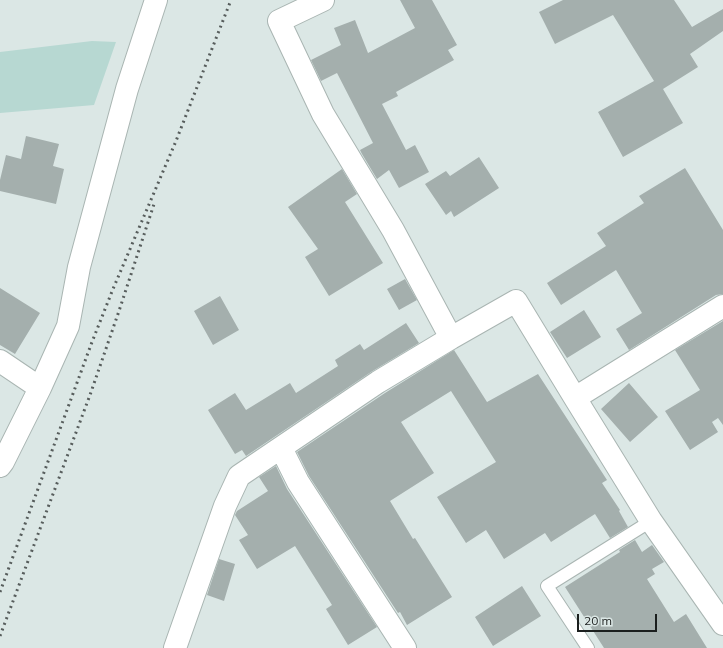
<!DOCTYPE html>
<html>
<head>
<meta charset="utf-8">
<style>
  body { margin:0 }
  #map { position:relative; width:723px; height:648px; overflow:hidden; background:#dbe7e5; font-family:Mulish,sans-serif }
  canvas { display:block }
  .scale { position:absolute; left:577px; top:614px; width:80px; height:18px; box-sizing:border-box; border:2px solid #1b1f1e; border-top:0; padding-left:5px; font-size:12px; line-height:14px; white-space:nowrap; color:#1b1f1e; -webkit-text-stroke:3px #dbe7e5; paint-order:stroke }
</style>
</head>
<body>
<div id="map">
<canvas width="723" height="648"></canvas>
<div class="scale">20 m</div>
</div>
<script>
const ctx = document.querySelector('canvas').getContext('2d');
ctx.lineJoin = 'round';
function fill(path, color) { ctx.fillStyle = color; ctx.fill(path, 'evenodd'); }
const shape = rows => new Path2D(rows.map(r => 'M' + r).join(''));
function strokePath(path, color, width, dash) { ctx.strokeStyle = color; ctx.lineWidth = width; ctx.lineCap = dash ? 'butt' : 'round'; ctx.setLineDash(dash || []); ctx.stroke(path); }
const green = shape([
  [92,41,116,42,94,105,0,113,0,52]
]);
const building = shape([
  [400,0,432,0,457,45,448,50,454,60,396,92,398,96,382,104,406,150,415,145,429,172,399,188,389,170,377,179,362,154,360,150,373,143,337,73,321,81,311,60,341,45,334,28,355,20,368,53,415,28],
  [563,0,674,0,692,27,723,9,723,31,690,54,698,67,663,89,683,123,623,157,598,112,654,81,613,15,555,44,539,12],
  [26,136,59,144,53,166,64,169,56,204,0,191,0,180,6,155,21,159],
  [479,157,499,188,454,217,451,211,446,215,425,184,446,171,450,176],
  [685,168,723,230,723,294,716,295,629,350,616,329,642,313,616,270,561,305,547,283,606,246,597,233,644,203,639,196],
  [342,169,357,194,345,202,383,263,329,296,305,257,318,249,288,207],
  [405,279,417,300,399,310,387,289],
  [0,288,40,313,15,354,0,345],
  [220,296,239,330,213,345,194,311],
  [584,310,601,337,567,358,550,332],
  [723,321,723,425,718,418,712,422,718,432,690,450,665,411,700,390,675,350],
  [406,323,419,343,371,372,246,456,242,450,235,454,208,410,235,393,246,410,290,383,296,393,338,366,335,360,360,344,364,350],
  [454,350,487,402,538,374,607,480,602,483,620,510,619,511,628,527,610,538,595,514,551,542,545,533,504,559,486,530,466,543,437,497,496,462,451,391,401,422,434,473,390,501,413,539,415,538,452,597,407,625,400,612,398,613,309,476,297,452,385,393],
  [629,383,658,417,630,442,601,409],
  [276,466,287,489,377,627,348,645,326,609,332,605,295,546,257,569,239,540,248,535,235,515,237,511,268,491,259,477],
  [635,540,642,552,652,545,664,562,652,569,655,574,647,579,674,622,686,614,707,648,604,648,565,587,620,552,619,550],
  [219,559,235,564,224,601,207,595],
  [522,586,541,616,493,646,475,617]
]);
const service = shape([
  [588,648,547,586,651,521]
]);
const minor = shape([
  [451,338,516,301,575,398,651,521,723,624],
  [0,361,40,388],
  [575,398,723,306],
  [281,448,298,482,405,648],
  [0,466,3,462,40,388,68,326,79,267,127,89,156,0],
  [175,648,225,506,239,476,378,382,451,338,393,230,323,114,279,21,323,0]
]);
const rail = shape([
  [0,592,92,342,113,289,176,141,231,0],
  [0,636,90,395,119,311,155,201]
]);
fill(green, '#b7d8d2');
fill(building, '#a4afad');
strokePath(service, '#a9b5b2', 14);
strokePath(minor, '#a9b5b2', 24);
strokePath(service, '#fff', 12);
strokePath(minor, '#fff', 22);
strokePath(rail, '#575d5c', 3, [2, 4]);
</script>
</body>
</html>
